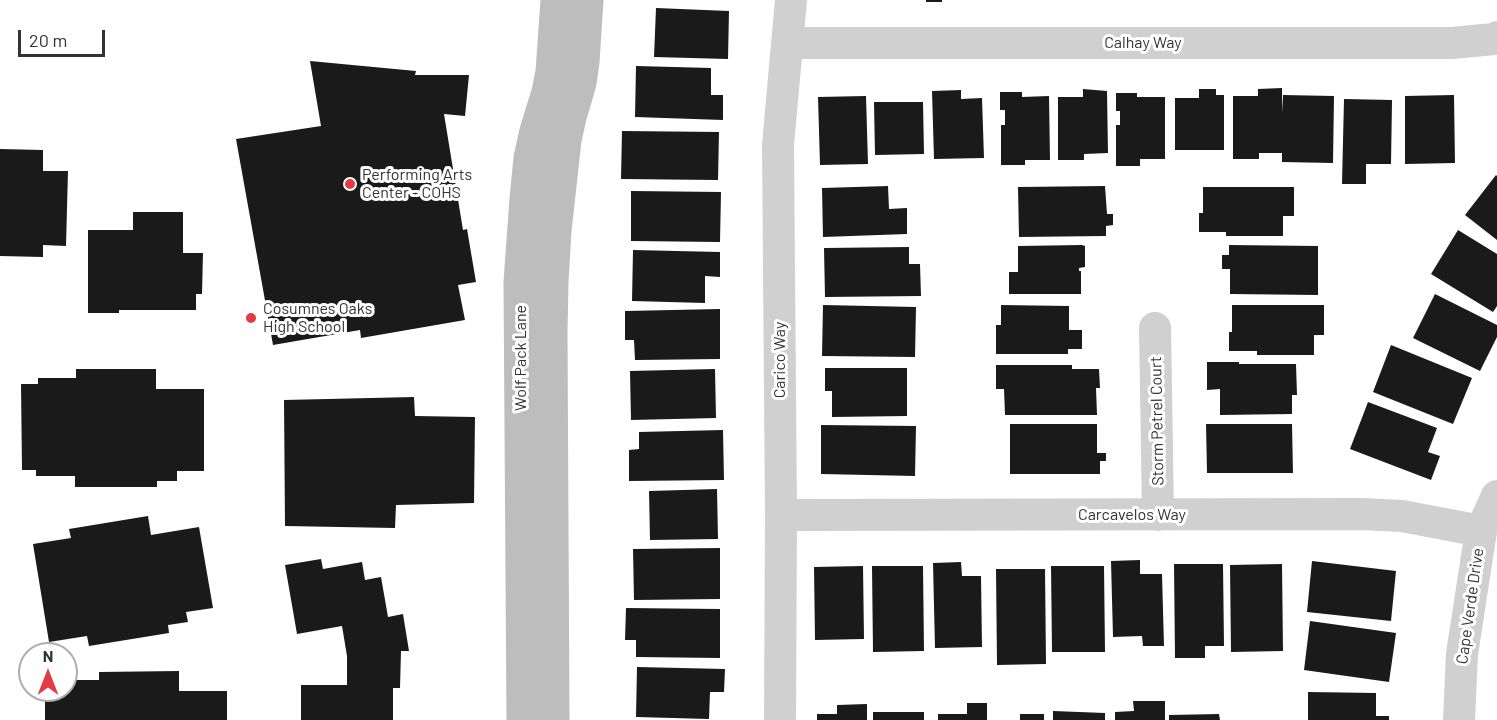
<!DOCTYPE html>
<html>
<head>
<meta charset="utf-8">
<style>
  body { margin:0 }
  #map { position:relative; width:1497px; height:720px; overflow:hidden; background:#fff; font-family:Barlow,sans-serif }
  canvas { display:block }
  .north { position:absolute; left:18px; top:642px; width:60px; height:60px; box-sizing:border-box; background:#fff; border:2px solid #adadad; border-radius:50%; rotate:0deg; font-size:16px; font-weight:700; line-height:24px; text-align:center; color:#333 }
  .north::after { content:''; display:block; margin:auto; width:21px; height:27px; background:#e63946; clip-path:polygon(50% 0,100% 100%,50% 72%,0 100%) }
  .scale { position:absolute; left:18px; top:30px; width:87px; height:27px; box-sizing:border-box; border:3px solid #333; border-top:0; padding-left:8px; font-size:18px; line-height:21px; white-space:nowrap; color:#333; -webkit-text-stroke:4px #fff; paint-order:stroke }
</style>
</head>
<body>
<div id="map">
<canvas width="1497" height="720"></canvas>
<div class="north">N</div>
<div class="scale">20 m</div>
</div>
<script>
const ctx = document.querySelector('canvas').getContext('2d');
ctx.lineJoin = 'round';
function fill(path, color) { ctx.fillStyle = color; ctx.fill(path, 'evenodd'); }
const shape = rows => new Path2D(rows.map(r => 'M' + r).join(''));
function strokePath(path, color, width, dash) { ctx.strokeStyle = color; ctx.lineWidth = width; ctx.lineCap = dash ? 'butt' : 'round'; ctx.setLineDash(dash || []); ctx.stroke(path); }
function write(font, color, halo, rows, align = 'center') {
  ctx.font = font + ' Barlow,sans-serif'; ctx.lineWidth = 6; ctx.setLineDash([]); ctx.textBaseline = 'middle'; ctx.strokeStyle = halo; ctx.fillStyle = color; for (const [text, x, y, turn = 0] of rows) {
    ctx.save(); ctx.translate(x, y); ctx.rotate((+turn || 0) * Math.PI / 180); ctx.textAlign = isNaN(turn) ? turn : align; if (halo) ctx.strokeText(text, 0, 0); ctx.fillText(text, 0, 0); ctx.restore();
  }
}
const building = shape([
  [926,0,942,0,942,2,926,2],
  [656,8,729,11,728,59,654,57],
  [310,61,416,71,415,75,469,75,465,116,444,114,463,230,467,229,476,282,458,285,465,320,361,338,360,330,273,345,236,139,321,126],
  [636,66,711,68,711,95,723,95,723,120,635,117],
  [1282,88,1282,113,1283,95,1334,96,1333,163,1282,162,1282,153,1259,153,1259,159,1233,159,1233,96,1258,96,1258,89],
  [1083,89,1107,91,1108,153,1084,154,1084,160,1058,160,1058,97,1083,97],
  [1199,89,1216,89,1216,95,1224,95,1224,150,1175,150,1175,98,1199,98],
  [961,90,961,99,982,98,984,158,934,159,932,91],
  [1000,92,1022,92,1022,97,1049,96,1050,160,1025,160,1025,165,1001,165,1001,125,1005,125,1005,110,1000,110],
  [1116,93,1137,93,1137,97,1165,97,1165,159,1140,159,1140,166,1116,166,1116,125,1120,125,1120,111,1116,111],
  [1454,95,1455,163,1405,164,1405,96],
  [866,96,868,164,820,165,818,97],
  [1344,99,1392,100,1391,164,1366,164,1366,184,1342,184],
  [874,102,923,102,924,154,875,155],
  [622,131,719,132,718,180,621,179],
  [0,149,43,150,43,171,68,171,66,246,43,245,43,257,0,256],
  [1496,175,1497,176,1497,240,1465,215],
  [888,186,889,209,907,208,907,234,823,237,822,188],
  [1105,186,1107,214,1113,214,1113,225,1106,226,1106,236,1019,237,1018,187],
  [1203,187,1294,187,1294,216,1283,216,1283,236,1226,236,1226,232,1199,232,1199,213,1203,213],
  [631,191,721,192,720,242,631,241],
  [133,212,183,212,183,253,203,253,202,294,196,294,196,310,119,310,119,313,88,313,88,230,133,230],
  [1458,230,1497,254,1497,306,1493,312,1431,274],
  [1082,245,1085,246,1085,267,1079,268,1079,271,1081,271,1081,294,1009,294,1009,272,1018,272,1018,246],
  [1229,245,1318,246,1318,295,1230,294,1230,269,1222,269,1222,255,1229,255],
  [909,247,909,264,920,264,921,296,825,297,824,248],
  [633,250,720,252,720,277,705,276,705,303,632,301],
  [1435,294,1497,325,1497,337,1480,371,1413,338],
  [823,305,916,307,915,357,822,356],
  [1001,305,1069,306,1069,330,1082,330,1082,349,1068,349,1068,354,996,354,996,325,1001,325],
  [1232,305,1324,305,1324,335,1314,335,1314,355,1257,355,1257,351,1229,351,1229,332,1232,332],
  [720,309,720,359,635,360,634,340,625,340,625,311],
  [1391,345,1472,378,1453,424,1373,392],
  [1207,362,1239,362,1239,364,1296,364,1297,395,1292,395,1292,414,1220,415,1220,389,1207,390],
  [996,365,1072,365,1072,369,1099,369,1100,388,1096,388,1097,415,1005,415,1004,389,996,389],
  [825,368,907,368,907,416,832,417,832,391,825,391],
  [76,369,156,369,156,389,204,389,204,471,177,471,177,481,157,481,157,487,75,487,75,476,36,476,36,470,22,470,21,384,38,384,38,378,76,378],
  [715,369,716,418,631,420,630,371],
  [414,397,415,416,475,417,474,503,396,505,395,528,285,526,284,400],
  [1368,402,1437,428,1428,452,1440,456,1431,480,1350,449],
  [1010,424,1097,424,1097,453,1106,453,1106,461,1100,461,1100,474,1010,474],
  [1206,424,1292,424,1293,473,1207,473],
  [821,425,916,426,915,476,821,474],
  [723,430,724,480,629,481,629,450,639,449,639,432],
  [717,489,718,539,650,540,649,491],
  [148,516,151,535,199,527,213,608,186,612,188,622,168,625,169,633,89,646,87,636,49,642,33,544,71,538,69,529],
  [720,548,720,599,634,600,633,549],
  [321,559,323,569,362,562,365,580,381,577,388,617,403,614,409,651,401,651,400,688,393,688,393,720,301,720,301,685,347,685,347,656,342,626,297,634,285,565],
  [1140,560,1140,574,1162,574,1164,646,1143,646,1142,636,1113,637,1111,561],
  [1312,561,1396,571,1391,621,1307,612],
  [961,562,962,576,981,576,982,647,935,648,933,563],
  [1174,564,1223,564,1224,646,1205,646,1205,658,1175,658],
  [1282,564,1283,651,1231,652,1230,565],
  [863,566,864,639,815,640,814,567],
  [872,566,923,566,924,651,873,652],
  [1051,566,1104,566,1105,652,1052,652],
  [996,569,1045,569,1046,664,997,665],
  [626,608,720,609,720,658,636,657,636,640,625,640],
  [1310,621,1396,633,1389,682,1304,670],
  [637,667,725,669,724,692,710,692,709,719,636,717],
  [179,671,179,691,227,691,227,720,45,720,45,690,66,690,66,680,99,680,99,672],
  [1308,692,1376,693,1376,716,1389,716,1389,720,1308,720],
  [1133,701,1165,701,1165,720,1115,720,1115,712,1134,711],
  [967,703,987,703,987,720,938,720,938,714,967,714],
  [867,704,867,720,817,720,817,714,837,714,837,705],
  [1053,711,1105,713,1105,720,1053,720],
  [873,712,924,712,924,720,873,720],
  [1020,714,1044,714,1044,720,1020,720],
  [1219,714,1220,720,1169,720,1169,715]
]);
const street = shape([
  [787,43,1452,43,1494,39,1497,37],
  [1155,328,1158,515],
  [781,515,1362,514,1402,516,1481,531],
  [780,720,781,515,778,145,791,0],
  [1459,720,1462,654,1481,531,1497,496]
]);
const secondary = shape([
  [523,720,520,282,526,199,530,158,536,131,548,92,552,72,557,0],
  [553,720,551,331,552,281,555,231,565,140,570,117,580,83,583,62,587,0]
]);
const markers = [
  [350,184,6,"#e63946"],
  [251,318,6,"#e63946"]
];
const streetNames = [
  ["Calhay Way",1143,43],
  ["Wolf Pack Lane",521,358,-90],
  ["Carico Way",780,360,-90],
  ["Storm Petrel Court",1157,421,-91],
  ["Carcavelos Way",1132,515],
  ["Cape Verde Drive",1470,606,-82]
];
const poiNames = [
  ["Performing Arts",362,175],
  ["Center - COHS",362,193],
  ["Cosumnes Oaks",263,309],
  ["High School",263,327]
];
fill(building, '#1a1a1a');
strokePath(street, '#d0d0d0', 32);
strokePath(secondary, '#bdbdbd', 33);
for (const [x, y, r, color] of markers) { const dot = new Path2D(); dot.arc(x, y, r, 0, 2 * Math.PI); ctx.fillStyle = color; ctx.fill(dot); strokePath(dot, '#fff', 2); }
write('16px', '#333', '#fff', streetNames);
write('16px', '#333', '#fff', poiNames, 'left');
</script>
</body>
</html>
